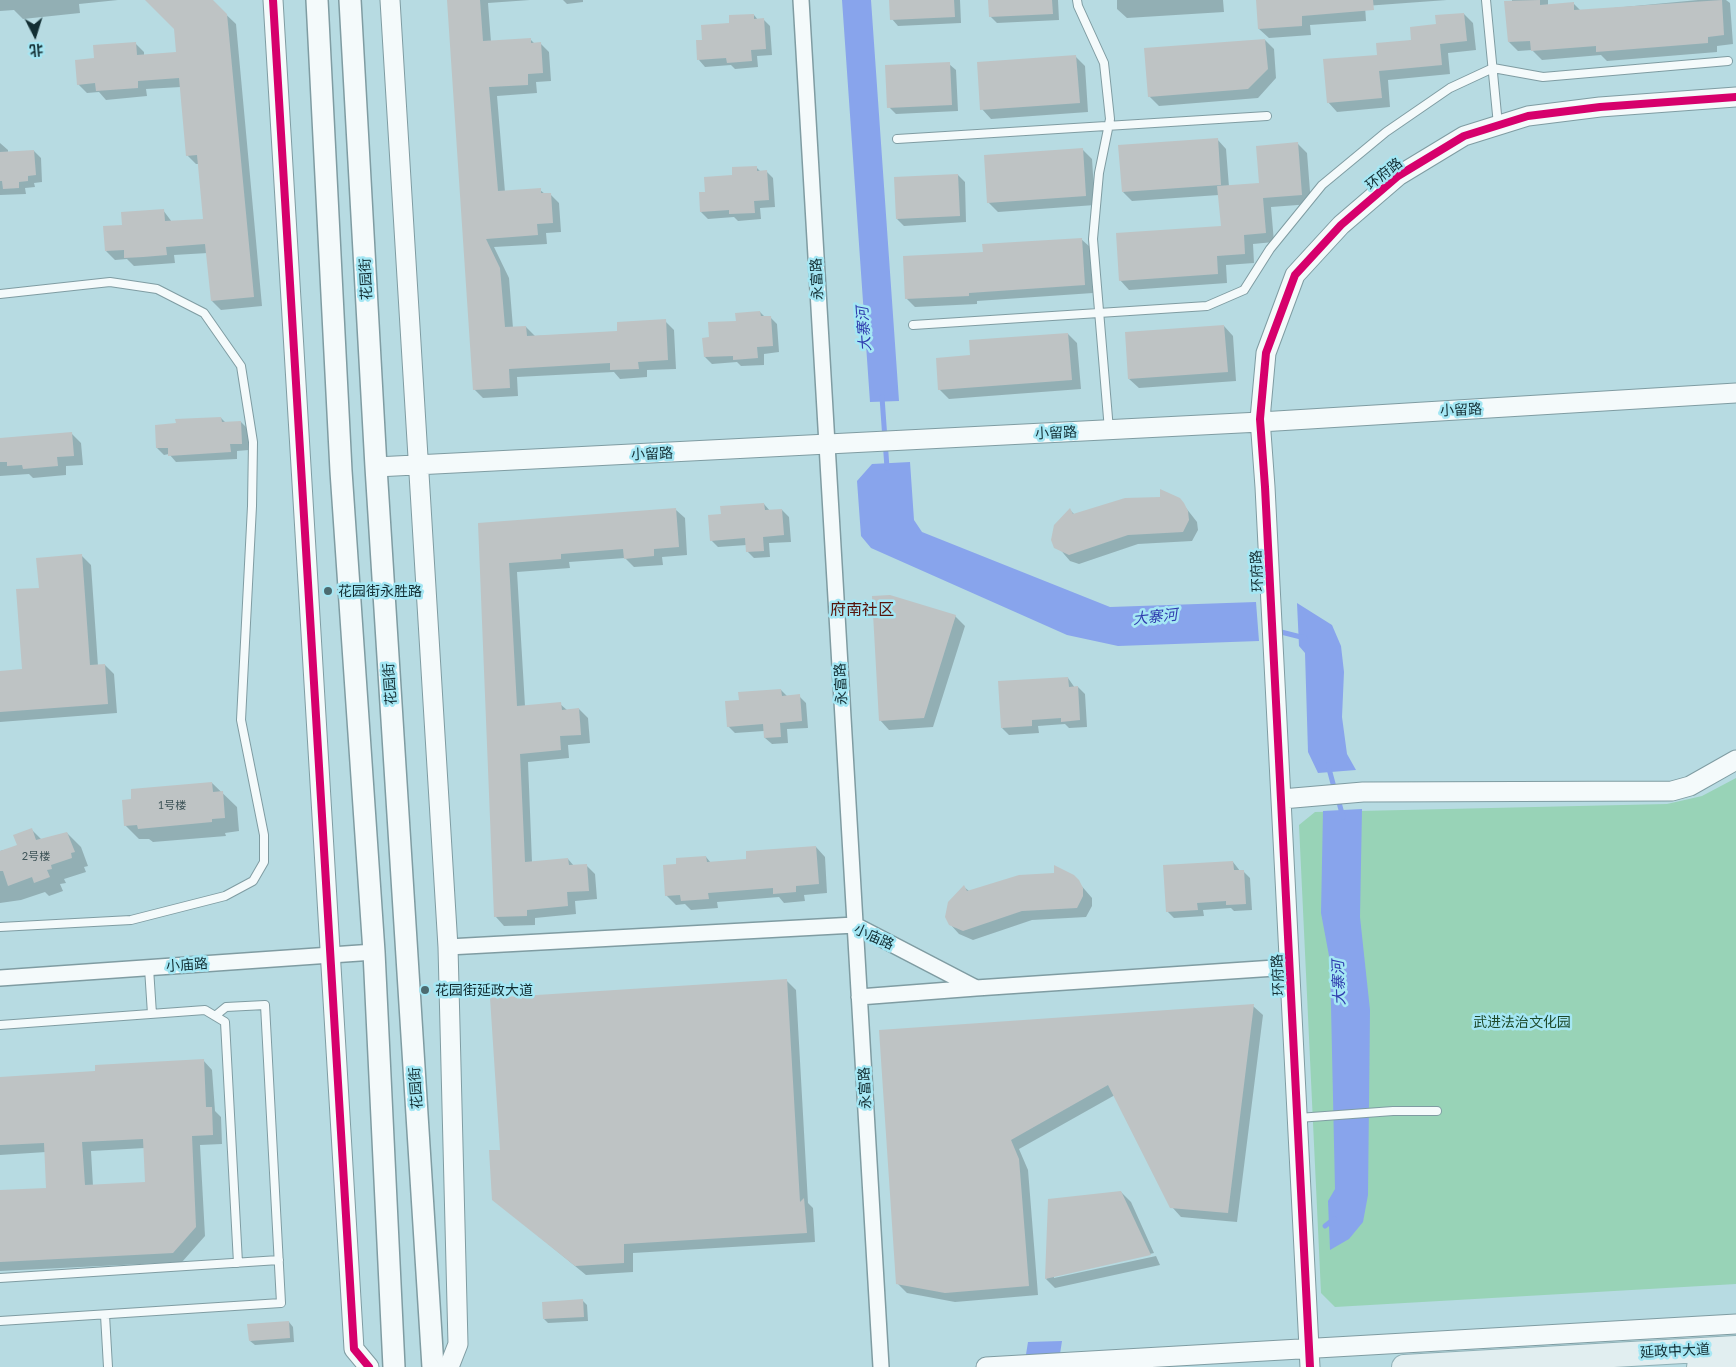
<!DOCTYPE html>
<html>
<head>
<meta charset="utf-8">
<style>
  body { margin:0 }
  #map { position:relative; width:1736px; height:1367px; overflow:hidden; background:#b7dbe2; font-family:Lato,"Noto Sans SC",sans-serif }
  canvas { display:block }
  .north { position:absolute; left:10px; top:10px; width:50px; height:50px; -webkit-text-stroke:4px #a5e7f4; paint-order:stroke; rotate:175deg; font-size:14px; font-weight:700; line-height:20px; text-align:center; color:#122e33 }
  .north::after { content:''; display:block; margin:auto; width:18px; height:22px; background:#122e33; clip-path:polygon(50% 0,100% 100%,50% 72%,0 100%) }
</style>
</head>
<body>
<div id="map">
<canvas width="1736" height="1367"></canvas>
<div class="north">北</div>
</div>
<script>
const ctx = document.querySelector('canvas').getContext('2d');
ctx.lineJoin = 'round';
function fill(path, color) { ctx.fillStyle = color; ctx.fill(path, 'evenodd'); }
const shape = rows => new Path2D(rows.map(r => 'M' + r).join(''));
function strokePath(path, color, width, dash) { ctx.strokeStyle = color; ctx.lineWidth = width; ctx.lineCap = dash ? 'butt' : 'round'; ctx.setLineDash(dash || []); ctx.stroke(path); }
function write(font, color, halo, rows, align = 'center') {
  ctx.font = font + ' Lato,"Noto Sans SC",sans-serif'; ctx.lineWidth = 5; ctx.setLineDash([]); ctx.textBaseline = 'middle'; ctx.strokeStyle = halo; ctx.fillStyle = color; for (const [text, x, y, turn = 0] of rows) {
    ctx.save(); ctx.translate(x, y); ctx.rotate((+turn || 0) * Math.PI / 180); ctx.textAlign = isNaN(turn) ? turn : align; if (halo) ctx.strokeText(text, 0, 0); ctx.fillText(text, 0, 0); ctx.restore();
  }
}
const green = shape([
  [1736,778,1736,1284,1335,1307,1321,1293,1299,825,1315,812,1667,804,1702,796]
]);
const water = shape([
  [842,0,871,0,899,401,870,402],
  [910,462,914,520,922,532,1110,607,1256,602,1259,641,1118,646,1067,635,871,548,861,536,857,481,872,464],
  [1297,603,1332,625,1341,646,1344,672,1342,717,1347,754,1356,770,1318,773,1308,752,1305,653,1299,646],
  [1362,809,1360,917,1370,1010,1368,1195,1363,1222,1349,1239,1330,1250,1328,1201,1335,1189,1330,961,1321,913,1323,811],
  [1062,1341,1058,1367,1024,1367,1028,1342]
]);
const shadow = shape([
  [0,0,118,0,79,4,80,13,23,19,14,10,0,11],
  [147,0,211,0,236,24,262,306,221,310,212,301,208,253,174,255,175,263,134,266,127,259,115,260,106,251,123,226,163,210,172,222,204,220,199,164,196,164,187,155,181,87,146,89,147,96,106,100,99,92,87,93,78,84,135,43,144,52,144,56,178,53,175,29],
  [449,0,530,0,488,3,491,42,530,39,535,44,540,43,549,52,551,81,536,82,537,93,497,96,505,192,540,190,545,194,550,194,559,203,561,232,546,233,547,244,494,247,509,278,513,328,526,327,535,336,619,332,665,321,674,330,676,369,647,370,647,377,620,379,614,372,517,377,518,396,483,398,474,389],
  [563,0,583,0,583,2,567,4],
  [891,0,960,0,961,23,898,26,892,19],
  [989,0,1058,0,1059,20,997,23,990,16],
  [1117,0,1223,0,1224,12,1127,18,1117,9],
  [1257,0,1447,0,1365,6,1366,21,1310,25,1311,35,1269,38,1259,29],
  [1512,0,1548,0,1548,5,1573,3,1581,11,1698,0,1726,0,1730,3,1733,44,1717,46,1717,52,1607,61,1601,55,1542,60,1532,50,1518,51,1509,42],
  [1464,14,1473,23,1476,50,1448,53,1450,74,1388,80,1390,107,1337,112,1328,102,1378,56],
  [754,15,758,20,763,19,770,26,772,55,757,56,758,67,735,69,731,65,705,67,699,60,703,41,731,24],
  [1265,40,1274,49,1276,78,1258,98,1159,106,1149,96],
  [1076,57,1085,66,1088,112,991,119,982,109],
  [949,64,956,70,958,111,896,114,889,107],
  [1217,139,1226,149,1229,187,1261,184,1298,144,1307,153,1311,204,1271,207,1274,242,1253,244,1254,263,1226,265,1227,283,1129,290,1120,280,1222,227,1219,195,1132,201,1123,192],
  [0,143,8,150,8,153,34,151,41,158,42,182,34,183,35,187,25,188,26,194,0,195],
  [1083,150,1092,159,1095,205,998,212,988,202],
  [756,167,761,172,766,171,773,178,775,207,760,208,761,219,738,221,734,217,708,219,701,212,706,193,733,176],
  [958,175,965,182,966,222,904,226,897,219],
  [1081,239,1090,247,1093,293,977,301,977,304,915,307,906,298,984,253],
  [760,312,765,317,770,317,777,324,779,352,764,354,764,365,741,366,737,362,712,364,705,357,710,338,737,322],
  [1224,326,1233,336,1236,381,1139,388,1129,379],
  [1068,334,1077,343,1081,389,949,399,939,389,972,357],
  [221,418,226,423,241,422,248,429,249,450,237,451,237,459,176,462,169,454,164,455,157,448],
  [72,434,81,443,83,465,66,466,66,475,33,478,29,474,0,476,0,439],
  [1179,499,1197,522,1198,530,1192,541,1138,544,1079,564,1070,561,1052,540,1070,510,1075,515],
  [764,504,770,511,782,510,789,517,791,542,769,543,770,557,754,558,747,551,747,545,718,547,711,540,722,515],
  [676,510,685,518,687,555,662,557,663,565,634,567,625,558,569,562,570,568,517,572,525,706,560,704,567,710,579,709,588,718,590,743,568,745,569,758,528,762,532,862,568,859,574,866,586,865,595,874,597,899,575,901,576,914,535,918,535,925,504,926,496,917,479,524],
  [81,555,91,565,98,666,105,665,114,674,117,713,0,722,0,672,24,670,40,589],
  [955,616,965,626,933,727,889,730,880,720],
  [1068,678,1075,688,1078,687,1085,694,1087,727,1069,728,1065,724,1038,726,1039,733,1009,735,1002,728],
  [781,690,788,697,799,696,806,703,808,728,787,729,788,743,772,744,765,738,764,731,735,733,728,726,740,701],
  [212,783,237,807,239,831,225,833,226,836,153,842,149,839,139,839,125,825,133,801],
  [32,830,42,840,67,833,81,847,88,866,84,867,86,872,64,879,66,883,60,884,63,891,49,896,45,892,21,900,0,903,0,851,19,846],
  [816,847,825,857,827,893,804,895,805,901,784,903,779,897,717,902,718,908,691,910,685,904,676,905,666,895,678,865,706,857,711,863,747,860],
  [1233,862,1240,871,1243,871,1250,878,1252,910,1234,911,1231,908,1203,910,1204,916,1174,918,1167,911],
  [1073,876,1092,898,1092,906,1086,917,1032,920,973,940,959,934,950,924,964,887,969,891],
  [786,980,796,990,808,1203,813,1208,815,1242,633,1253,633,1272,586,1275,493,1199,501,1151],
  [1253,1006,1263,1015,1237,1222,1181,1217,1172,1207,1115,1095,1019,1149,1028,1170,1038,1295,955,1302,907,1293,898,1284,880,1032],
  [203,1060,212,1070,215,1111,221,1117,222,1144,200,1145,205,1236,182,1262,0,1271,0,1191,47,1189,46,1152,0,1155,0,1078,97,1072],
  [145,1148,146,1183,93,1186,91,1151],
  [1121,1192,1131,1202,1154,1253,1054,1276,1054,1278,1156,1256,1160,1265,1055,1288,1046,1279],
  [583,1301,587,1305,588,1321,548,1323,544,1319],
  [289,1322,293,1327,294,1342,255,1345,250,1341]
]);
const stream = shape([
  [882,397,887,468],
  [1277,631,1305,638],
  [1328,765,1335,791],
  [1338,799,1343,817],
  [1325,1226,1334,1219]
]);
const building = shape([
  [145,0,213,0,227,14,254,297,211,301,205,244,166,247,167,255,143,257,124,258,124,250,105,251,103,226,122,225,121,212,164,209,165,221,203,219,197,155,186,156,179,78,138,81,138,88,96,91,95,83,77,85,75,60,94,58,93,45,136,42,137,55,176,52,174,29],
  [447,0,480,0,483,41,531,38,531,43,541,42,543,73,528,74,528,85,489,87,498,191,541,188,541,193,551,193,553,223,537,224,538,235,486,239,500,268,505,327,526,326,527,336,617,331,617,322,666,319,668,360,638,362,639,369,610,370,610,363,509,369,510,388,473,390],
  [889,0,954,0,955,17,890,20],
  [988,0,1052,0,1053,14,989,17],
  [1256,0,1373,0,1374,10,1302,16,1302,26,1258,29],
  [1540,0,1540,5,1574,2,1574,10,1722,0,1724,35,1708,37,1708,43,1596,52,1596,46,1531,51,1530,41,1508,42,1504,1],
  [1464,13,1467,41,1440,44,1442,65,1379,71,1382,98,1327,103,1323,59,1377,55,1376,43,1411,40,1410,27,1436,24,1435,15],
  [754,14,754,19,764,18,766,49,751,50,752,61,727,63,726,58,697,60,696,40,702,40,701,25,729,23,729,15],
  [1265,39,1268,69,1248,89,1148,97,1144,48],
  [1076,55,1080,103,980,110,977,62],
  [950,62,952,105,887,108,885,65],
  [1218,138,1221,185,1122,192,1118,145],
  [1298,142,1302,195,1263,198,1266,233,1244,235,1245,254,1217,256,1218,274,1119,281,1116,233,1221,226,1217,186,1259,183,1256,146],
  [1083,148,1086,196,987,203,984,155],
  [34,150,36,175,28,176,28,181,19,182,19,188,3,189,2,181,0,181,0,152],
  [757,166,757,171,767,170,769,200,754,201,755,213,729,214,729,210,700,212,699,192,705,192,704,177,732,175,732,167],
  [958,174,960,216,896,219,894,177],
  [1082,238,1085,285,969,293,969,296,905,299,903,256,983,252,982,244],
  [760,311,761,316,771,316,773,346,757,347,758,358,733,360,733,356,704,357,702,338,709,337,708,322,736,321,735,313],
  [1224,325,1228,372,1128,379,1125,332],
  [1068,333,1072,380,938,390,936,358,970,355,969,340],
  [221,417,222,422,241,421,242,444,230,444,231,452,168,456,168,448,156,448,155,425,176,423,175,419],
  [72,432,74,456,57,457,58,466,23,469,22,465,7,466,7,462,0,462,0,438],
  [1160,489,1180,498,1184,503,1188,511,1189,520,1183,532,1128,535,1069,555,1054,548,1051,540,1054,525,1070,508,1073,514,1125,498,1160,497],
  [764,503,765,510,782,509,784,535,763,537,764,551,746,552,745,538,710,541,708,515,721,514,720,506],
  [676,508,679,547,654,549,654,556,624,559,623,549,561,554,561,559,509,563,517,706,561,702,562,710,579,708,581,735,560,736,561,750,520,754,525,862,568,858,569,865,587,864,589,891,567,892,568,906,527,910,527,916,494,917,478,523],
  [82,554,90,665,105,664,108,704,0,712,0,671,22,669,16,589,39,588,36,558],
  [890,595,956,615,924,718,879,721,872,596],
  [1068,677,1069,687,1078,686,1080,720,1061,722,1061,718,1032,720,1032,726,1001,728,998,681],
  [781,689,782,696,800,694,802,721,780,723,781,737,764,738,763,724,727,727,725,701,739,700,738,692],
  [212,782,213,792,223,791,225,818,212,819,212,822,138,829,137,825,124,826,122,800,131,799,131,789],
  [32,828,36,840,67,832,75,852,71,853,72,858,51,865,52,869,47,870,50,877,34,883,32,877,8,886,3,871,0,871,0,851,17,845,13,835],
  [816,846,819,884,796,886,796,892,773,894,773,888,708,893,709,899,681,901,680,895,665,896,663,865,676,864,676,858,706,856,707,862,746,859,746,851],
  [1233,861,1234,870,1244,870,1246,904,1226,905,1226,901,1197,903,1198,910,1166,912,1163,865],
  [1054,865,1074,875,1079,880,1083,888,1083,896,1077,908,1022,911,963,931,949,925,945,917,948,902,964,885,967,891,1019,875,1054,873],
  [787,979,800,1202,804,1198,807,1233,624,1244,624,1263,575,1266,492,1200,489,1150,500,1150,490,998],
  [1254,1004,1228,1213,1170,1208,1108,1085,1011,1140,1019,1159,1029,1286,945,1293,896,1284,879,1030],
  [204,1059,206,1107,212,1107,213,1135,192,1136,196,1227,173,1253,0,1262,0,1190,46,1188,44,1143,0,1145,0,1077,95,1071,95,1065],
  [143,1139,145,1182,85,1185,82,1142],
  [1121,1191,1151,1255,1045,1279,1048,1199],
  [583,1299,584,1317,543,1319,542,1302],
  [289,1321,290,1338,249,1341,247,1324]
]);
const service = shape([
  [1077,0,1078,6,1104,63,1110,119,1099,173,1093,239,1109,430],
  [1486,0,1498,125],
  [897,139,1267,116],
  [0,294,110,282,157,289,204,313,241,366,253,442,252,506,241,720,264,835,264,862,253,881,225,896,131,920,0,927],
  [913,325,1207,306,1244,290,1270,249,1322,185,1386,132,1450,88,1493,68,1543,77,1728,61],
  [149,968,152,1014],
  [0,1025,205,1010,225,1022,238,1263],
  [1298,1118,1393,1111,1437,1111],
  [0,1278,279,1260],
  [105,1315,108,1367],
  [0,1321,281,1303,265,1005,226,1007,215,1016]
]);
const minor = shape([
  [801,0,881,1367],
  [448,947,855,925,976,988,1290,967],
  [0,978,374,952],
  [859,997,976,988]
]);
const tertiary = shape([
  [273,0,354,1349,369,1367],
  [390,0,448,947,458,1344,449,1367],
  [376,467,1260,422,1736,393],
  [1282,799,1363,792,1672,791,1690,786,1736,760],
  [986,1367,1736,1324],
  [1310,1367,1265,487,1260,419,1266,353,1295,275,1341,225,1398,176,1464,136,1528,116,1600,107,1736,97]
]);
const secondary = shape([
  [317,0,341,471,374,952,394,1367],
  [350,0,376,467,433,1367]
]);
const primary = shape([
  [1404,1367,1736,1348],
  [1699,1367,1736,1365]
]);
const cycleway = shape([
  [273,0,354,1349,369,1367],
  [1310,1367,1265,487,1260,419,1266,353,1295,275,1341,225,1398,176,1464,136,1528,116,1600,107,1736,97]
]);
const markers = [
  [328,591,5,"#4c6b70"],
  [425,990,5,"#4c6b70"]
];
const numberNames = [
  ["1号楼",172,805],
  ["2号楼",36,856]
];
const streetNames = [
  ["环府路",1384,174,-38],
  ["花园街",366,279,-93],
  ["永富路",817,279,-93],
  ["小留路",1461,410,-3],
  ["小留路",1056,433,-3],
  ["小留路",652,454,-3],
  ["环府路",1257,571,-93],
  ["花园街",390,684,-94],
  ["永富路",841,684,-93],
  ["小庙路",874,937,24],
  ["小庙路",187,965,-4],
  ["环府路",1278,975,-93],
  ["花园街",416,1088,-94],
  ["永富路",865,1088,-93],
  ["延政中大道",1675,1351,-3]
];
const poiNames = [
  ["花园街永胜路",338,591],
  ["花园街延政大道",435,990]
];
const parkNames = [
  ["武进法治文化园",1522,1022]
];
const waterNames = [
  ["大寨河",864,329,-94],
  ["大寨河",1155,617,-6],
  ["大寨河",1339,983,-92]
];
const quarterNames = [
  ["府南社区",862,610]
];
fill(green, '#98d3b7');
fill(water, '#88a4ec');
fill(shadow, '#0003');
strokePath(stream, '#88a4ec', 5);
fill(building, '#bec3c4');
strokePath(service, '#7f9ca2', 10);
strokePath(minor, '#7f9ca2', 18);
strokePath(tertiary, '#7f9ca2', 21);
strokePath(secondary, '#7f9ca2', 24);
strokePath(primary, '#90b1b7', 26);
strokePath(service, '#f4fafb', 8);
strokePath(minor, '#f4fafb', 15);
strokePath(tertiary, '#f4fafb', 19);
strokePath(secondary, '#f4fafb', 21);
strokePath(primary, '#e1eef0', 24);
strokePath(cycleway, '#d6006c', 8);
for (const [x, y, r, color] of markers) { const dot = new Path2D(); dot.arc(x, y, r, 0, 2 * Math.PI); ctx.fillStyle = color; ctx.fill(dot); strokePath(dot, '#a5e7f4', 2); }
write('11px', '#3d5357', null, numberNames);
write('14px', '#122e33', '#a5e7f4', streetNames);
write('14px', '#122e33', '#a5e7f4', poiNames, 'left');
write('14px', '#1d492a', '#a5e7f4', parkNames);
write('italic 15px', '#2f3cae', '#a5e7f4', waterNames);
write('16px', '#57140b', '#a5e7f4', quarterNames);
</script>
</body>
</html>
